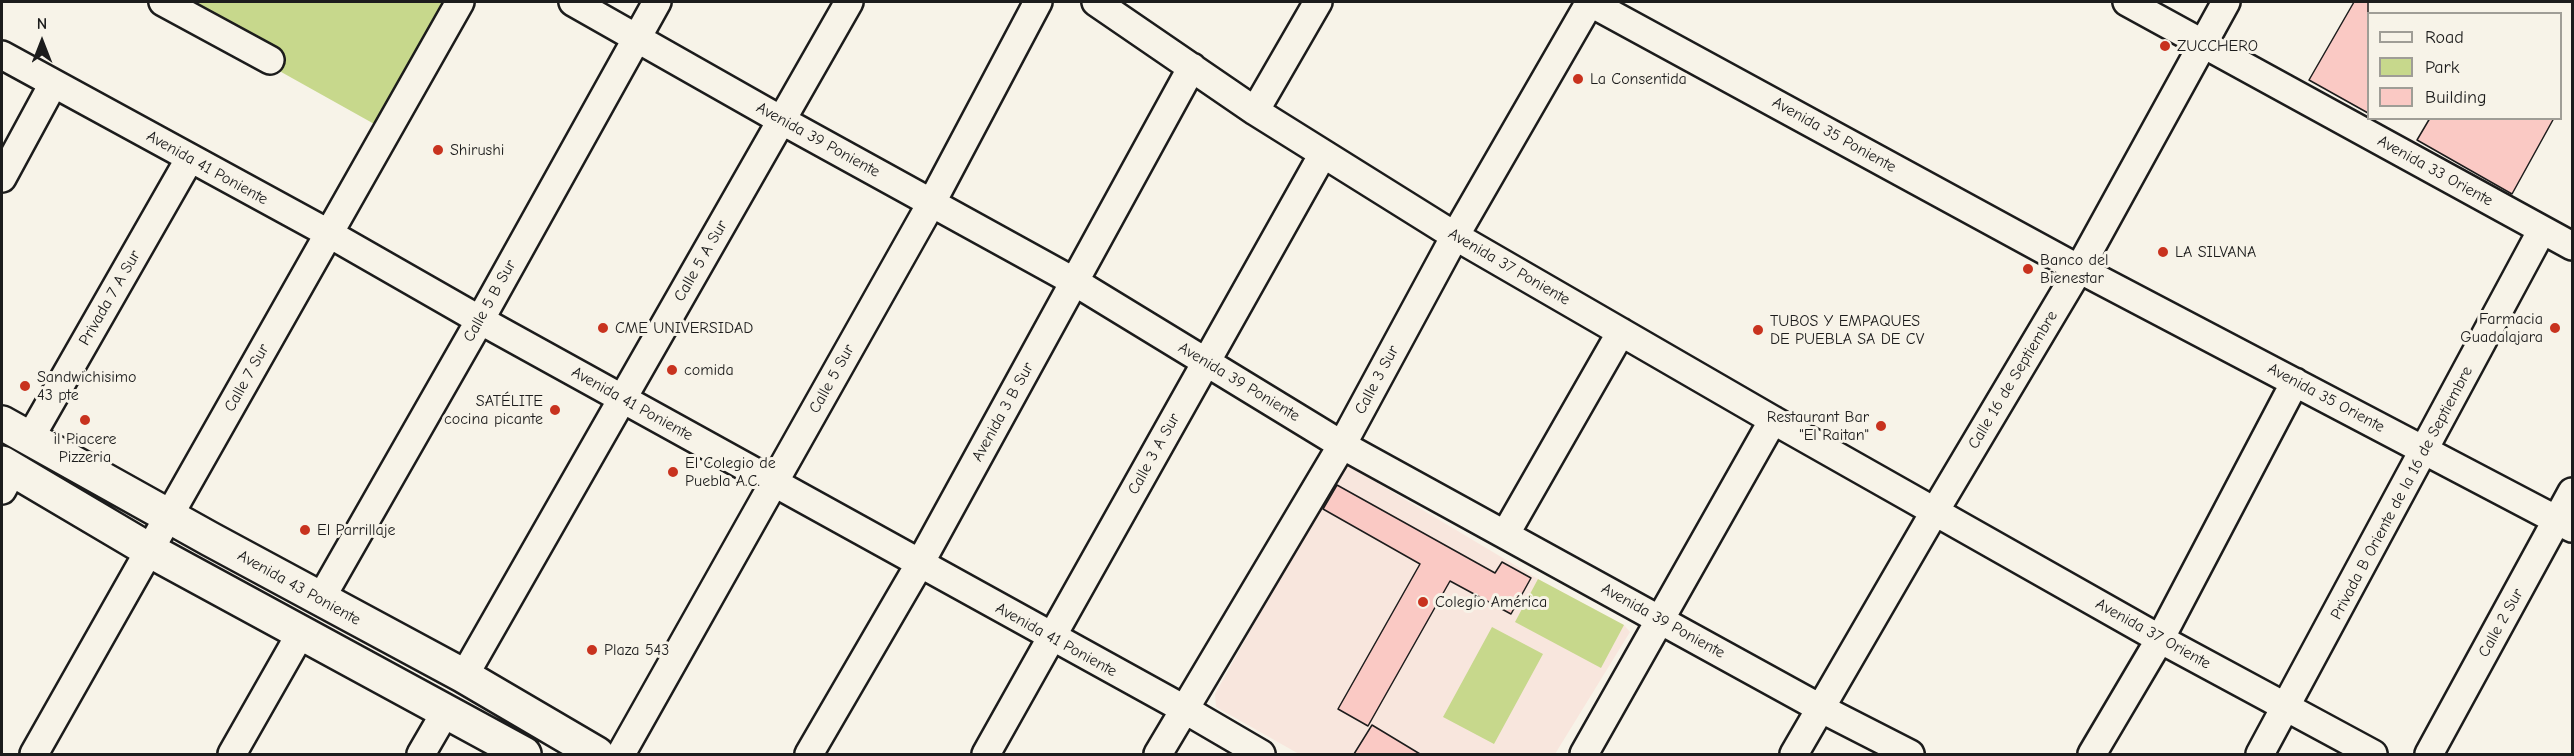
<!DOCTYPE html>
<html>
<head>
<meta charset="utf-8">
<style>
  body { margin:0 }
  #map { position:relative; width:2574px; height:756px; overflow:hidden; background:#f7f3e8; font-family:"Comic Neue",sans-serif }
  canvas { display:block }
  .frame { position:absolute; inset:0; border:3px solid #1c1c1c; pointer-events:none }
  .legend { position:absolute; left:2367px; top:12px; width:195px; height:108px; box-sizing:border-box; background:#f7f3e8; border:2px solid #9f9d96; margin:0; padding:8px 10px; list-style:none; font-size:18px; color:#1c1c1c }
  .legend li { display:flex; align-items:center; gap:12px; height:30px }
  .legend b { width:30px; border:2px solid #9f9d96 }
  .north { position:absolute; left:12px; top:12px; width:60px; height:60px; -webkit-text-stroke:4px #f7f3e8; paint-order:stroke; rotate:0deg; font-size:16px; font-weight:700; line-height:24px; text-align:center; color:#1c1c1c }
  .north::after { content:''; display:block; margin:auto; width:21px; height:27px; background:#1c1c1c; clip-path:polygon(50% 0,100% 100%,50% 72%,0 100%) }
</style>
</head>
<body>
<div id="map">
<canvas width="2574" height="756"></canvas>
<div class="frame"></div>
<ul class="legend">
<li><b style="height:8px;background:#f7f3e8"></b>Road</li>
<li><b style="height:16px;background:#c7d88c"></b>Park</li>
<li><b style="height:16px;background:#fac9c4"></b>Building</li>
</ul>
<div class="north">N</div>
</div>
<script>
const ctx = document.querySelector('canvas').getContext('2d');
ctx.lineJoin = 'round';
function fill(path, color) { ctx.fillStyle = color; ctx.fill(path, 'evenodd'); }
const shape = rows => new Path2D(rows.map(r => 'M' + r).join(''));
function strokePath(path, color, width, dash) { ctx.strokeStyle = color; ctx.lineWidth = width; ctx.lineCap = dash ? 'butt' : 'round'; ctx.setLineDash(dash || []); ctx.stroke(path); }
function write(font, color, halo, rows, align = 'center') {
  ctx.font = font + ' "Comic Neue",sans-serif'; ctx.lineWidth = 6; ctx.setLineDash([]); ctx.textBaseline = 'middle'; ctx.strokeStyle = halo; ctx.fillStyle = color; for (const [text, x, y, turn = 0] of rows) {
    ctx.save(); ctx.translate(x, y); ctx.rotate((+turn || 0) * Math.PI / 180); ctx.textAlign = isNaN(turn) ? turn : align; if (halo) ctx.strokeText(text, 0, 0); ctx.fillText(text, 0, 0); ctx.restore();
  }
}
const built = shape([
  [1344,463,1538,579,1624,625,1630,632,1555,754,1299,754,1216,707,1215,694]
]);
const green = shape([
  [156,2,444,2,376,125],
  [1538,579,1624,625,1601,668,1515,622],
  [1492,627,1543,654,1494,744,1443,717]
]);
const building = shape([
  [2354,2,2368,2,2368,113,2309,80,2354,2],
  [2430,118,2554,118,2512,194,2417,140,2430,118],
  [1337,485,1495,573,1502,562,1531,578,1511,614,1450,581,1368,726,1338,709,1420,564,1323,509,1337,485],
  [1372,725,1420,754,1354,754,1372,725]
]);
const minor = shape([
  [163,2,270,60],
  [573,2,781,120,1075,282,1342,445,1820,708,1910,754],
  [1096,2,1255,111,1455,236,1773,420,2160,639,2373,754],
  [1589,2,2079,269,2572,528],
  [2127,2,2572,246],
  [2,55,328,233,480,320,1184,709,1261,754],
  [1255,111,1318,2],
  [2,178,53,84],
  [30,438,190,158],
  [2,490,13,470],
  [1506,533,1621,332],
  [320,600,480,320,657,2],
  [464,676,849,2],
  [34,754,460,2],
  [232,754,302,631],
  [421,754,446,711],
  [621,754,932,202,1038,2],
  [809,754,919,565,1192,67],
  [986,754,1323,154],
  [1158,754,1342,445,1455,236,1590,2],
  [1584,754,1773,420],
  [1794,754,1935,511,2079,269,2226,2],
  [2092,754,2160,639,2295,382],
  [2260,754,2542,230],
  [2429,754,2572,492]
]);
const major = shape([
  [2,423,210,539,464,676,597,754],
  [2,463,149,550,524,754]
]);
const markers = [
  [2165,46,6,"#c8321e"],
  [1578,79,6,"#c8321e"],
  [438,150,6,"#c8321e"],
  [2163,252,6,"#c8321e"],
  [2028,269,6,"#c8321e"],
  [603,328,6,"#c8321e"],
  [2555,328,6,"#c8321e"],
  [1758,330,6,"#c8321e"],
  [672,370,6,"#c8321e"],
  [25,386,6,"#c8321e"],
  [555,410,6,"#c8321e"],
  [85,420,6,"#c8321e"],
  [1881,426,6,"#c8321e"],
  [673,472,6,"#c8321e"],
  [305,530,6,"#c8321e"],
  [1423,602,6,"#c8321e"],
  [592,650,6,"#c8321e"]
];
const poiNames = [
  ["ZUCCHERO",2177,46],
  ["La Consentida",1590,79],
  ["Shirushi",450,150],
  ["LA SILVANA",2175,252],
  ["Banco del",2040,260],
  ["Bienestar",2040,278],
  ["Farmacia",2543,319,"right"],
  ["Guadalajara",2543,337,"right"],
  ["TUBOS Y EMPAQUES",1770,321],
  ["DE PUEBLA SA DE CV",1770,339],
  ["CME UNIVERSIDAD",615,328],
  ["comida",684,370],
  ["Sandwichisimo",37,377],
  ["43 pte",37,395],
  ["SATÉLITE",543,401,"right"],
  ["cocina picante",543,419,"right"],
  ["Restaurant Bar",1869,417,"right"],
  ["\"El Raitan\"",1869,435,"right"],
  ["il Piacere",85,439,"center"],
  ["Pizzeria",85,457,"center"],
  ["El Colegio de",685,463],
  ["Puebla A.C.",685,481],
  ["El Parrillaje",317,530],
  ["Colegio América",1435,602],
  ["Plaza 543",604,650]
];
const streetNames = [
  ["Avenida 35 Poniente",1834,135,29],
  ["Avenida 39 Poniente",818,140,29],
  ["Avenida 41 Poniente",207,168,29],
  ["Avenida 33 Oriente",2435,171,29],
  ["Calle 5 A Sur",701,261,-60],
  ["Avenida 37 Poniente",1509,267,30],
  ["Privada 7 A Sur",110,298,-60],
  ["Calle 5 B Sur",490,301,-61],
  ["Calle 7 Sur",247,378,-61],
  ["Calle 5 Sur",832,379,-61],
  ["Calle 3 Sur",1377,380,-62],
  ["Calle 16 de Septiembre",2013,380,-59],
  ["Avenida 39 Poniente",1239,382,31],
  ["Avenida 35 Oriente",2326,398,28],
  ["Avenida 41 Poniente",632,404,29],
  ["Avenida 3 B Sur",1003,412,-61],
  ["Calle 3 A Sur",1154,454,-61],
  ["Privada B Oriente de la 16 de Septiembre",2402,493,-62],
  ["Avenida 43 Poniente",299,588,29],
  ["Avenida 39 Poniente",1663,621,29],
  ["Calle 2 Sur",2501,623,-61],
  ["Avenida 37 Oriente",2153,634,29],
  ["Avenida 41 Poniente",1056,640,29]
];
fill(built, '#f8e6dd');
fill(green, '#c7d88c');
fill(building, '#fac9c4');
strokePath(building, '#1c1c1c', 1.5);
strokePath(minor, '#1c1c1c', 32);
strokePath(major, '#1c1c1c', 38);
strokePath(minor, '#f7f3e8', 27);
strokePath(major, '#f7f3e8', 33);
for (const [x, y, r, color] of markers) { const dot = new Path2D(); dot.arc(x, y, r, 0, 2 * Math.PI); ctx.fillStyle = color; ctx.fill(dot); strokePath(dot, '#f7f3e8', 2); }
write('16px', '#1c1c1c', '#f7f3e8', poiNames, 'left');
write('16px', '#1c1c1c', '#f7f3e8', streetNames);
</script>
</body>
</html>
